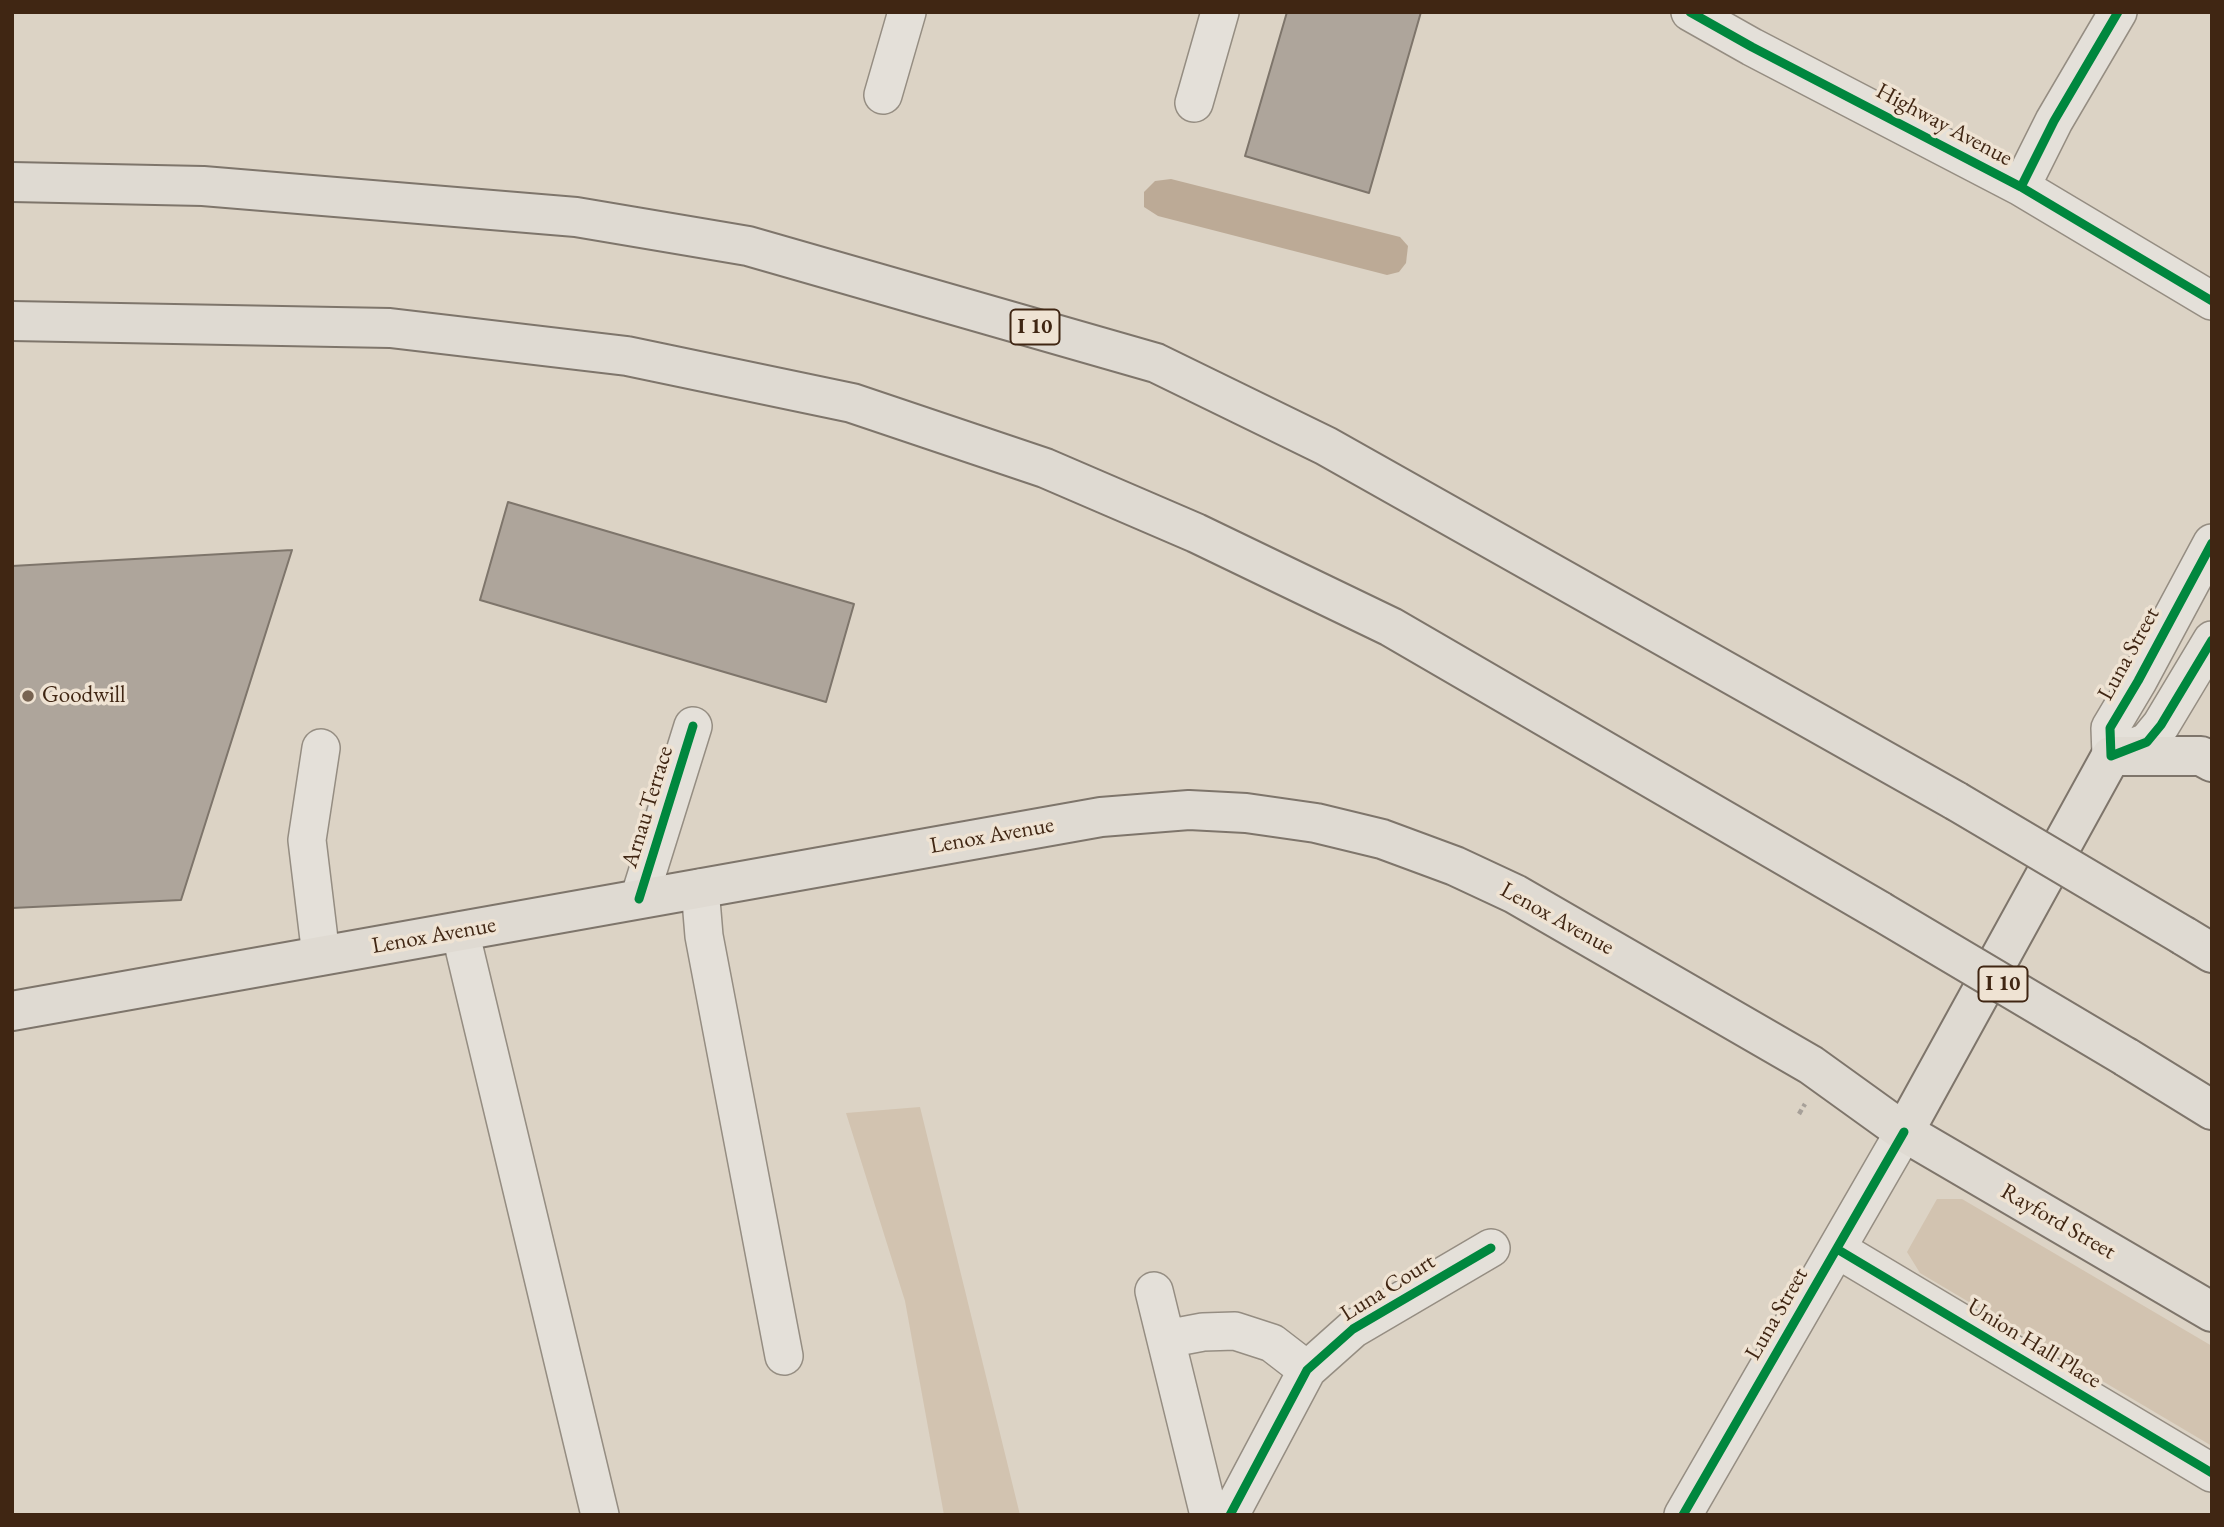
<!DOCTYPE html>
<html>
<head>
<meta charset="utf-8">
<style>
  body { margin:0 }
  #map { position:relative; width:2224px; height:1527px; overflow:hidden; background:#dcd3c5; font-family:"EB Garamond",serif }
  canvas { display:block }
  .frame { position:absolute; inset:0; border:14px solid #402613; pointer-events:none }
</style>
</head>
<body>
<div id="map">
<canvas width="2224" height="1527"></canvas>
<div class="frame"></div>
</div>
<script>
const ctx = document.querySelector('canvas').getContext('2d');
ctx.lineJoin = 'round';
function fill(path, color) { ctx.fillStyle = color; ctx.fill(path, 'evenodd'); }
const shape = rows => new Path2D(rows.map(r => 'M' + r).join(''));
function strokePath(path, color, width, dash) { ctx.strokeStyle = color; ctx.lineWidth = width; ctx.lineCap = dash ? 'butt' : 'round'; ctx.setLineDash(dash || []); ctx.stroke(path); }
function write(font, color, halo, rows, align = 'center') {
  ctx.font = font + ' "EB Garamond",serif'; ctx.lineWidth = 7; ctx.setLineDash([]); ctx.textBaseline = 'middle'; ctx.strokeStyle = halo; ctx.fillStyle = color; for (const [text, x, y, turn = 0] of rows) {
    ctx.save(); ctx.translate(x, y); ctx.rotate((+turn || 0) * Math.PI / 180); ctx.textAlign = isNaN(turn) ? turn : align; if (halo) ctx.strokeText(text, 0, 0); ctx.fillText(text, 0, 0); ctx.restore();
  }
}
const green = shape([
  [920,1107,1020,1515,944,1515,905,1301,846,1113],
  [1937,1199,1962,1199,2212,1346,2212,1446,1920,1273,1907,1252]
]);
const water = shape([
  [1171,179,1400,237,1408,246,1406,263,1399,272,1387,275,1158,216,1144,207,1144,192,1155,181]
]);
const building = shape([
  [1287,12,1421,12,1369,193,1245,156,1287,12],
  [508,502,854,604,826,702,480,600,508,502],
  [292,550,181,900,12,908,12,566,292,550]
]);
const path = shape([
  [1799,1114,1805,1104]
]);
const minor = shape([
  [1690,12,1752,47,2021,187,2212,301],
  [883,95,907,12],
  [1194,103,1220,12],
  [2021,187,2054,121,2118,12],
  [2212,543,2138,681,2110,728,2111,756,2147,742,2161,725,2212,640],
  [321,748,307,840,321,956],
  [700,888,704,936,784,1356],
  [639,899,693,726],
  [460,931,600,1515],
  [1837,1249,2212,1473],
  [1154,1291,1209,1515],
  [1166,1339,1203,1332,1235,1331,1272,1343,1307,1370],
  [1230,1515,1307,1370,1353,1329,1491,1248],
  [1683,1515,1904,1132]
]);
const major = shape([
  [12,1011,1101,817,1189,810,1246,813,1316,823,1382,839,1455,866,1515,894,1811,1065,1904,1132,2212,1312],
  [1904,1132,2111,756,2201,756,2212,762]
]);
const highway = shape([
  [12,182,203,186,576,217,748,246,1156,363,1326,446,1956,801],
  [12,321,390,328,627,356,852,403,1045,468,1196,533,1391,627,1880,911],
  [2184,936,2212,953],
  [2126,1057,2212,1110]
]);
const highwayBridge = shape([
  [1956,801,2184,936],
  [1880,911,2126,1057]
]);
const cycleway = shape([
  [1690,12,1752,47,2021,187,2212,301],
  [2021,187,2054,121,2118,12],
  [2212,543,2138,681,2110,728,2111,756,2147,742,2161,725,2212,640],
  [639,899,693,726],
  [1837,1249,2212,1473],
  [1230,1515,1307,1370,1353,1329,1491,1248],
  [1683,1515,1904,1132]
]);
const markers = [
  [28,696,7,"#776351"]
];
const shields = [
  [1035,327,49],
  [2003,984,49]
];
const shieldNames = [
  ["I 10",1035,327],
  ["I 10",2003,984]
];
const streetNames = [
  ["Highway Avenue",1944,125,28],
  ["Luna Street",2129,654,-61],
  ["Arnau Terrace",648,807,-73],
  ["Lenox Avenue",992,836,-10],
  ["Lenox Avenue",1557,919,29],
  ["Lenox Avenue",434,936,-10],
  ["Rayford Street",2058,1222,30],
  ["Luna Court",1388,1288,-32],
  ["Luna Street",1777,1314,-60],
  ["Union Hall Place",2034,1344,31]
];
const poiNames = [
  ["Goodwill",42,696]
];
fill(green, '#d2c3b0');
fill(water, '#bcaa96');
fill(building, '#aea59b');
strokePath(building, '#7e756b', 2);
strokePath(minor, '#958d82', 40);
strokePath(major, '#7e756b', 42);
strokePath(highway, '#7e756b', 42);
strokePath(path, '#a7a099', 4.5, [5, 3.5]);
strokePath(minor, '#e4e0d9', 37);
strokePath(major, '#dfdad2', 38);
strokePath(highway, '#dfdad2', 38);
strokePath(highwayBridge, '#7e756b', 42, []);
strokePath(highwayBridge, '#dfdad2', 38);
strokePath(cycleway, '#00873e', 9);
for (const [x, y, r, color] of markers) { const dot = new Path2D(); dot.arc(x, y, r, 0, 2 * Math.PI); ctx.fillStyle = color; ctx.fill(dot); strokePath(dot, '#efe3d3', 2.5); }
for (const [x, y, w] of shields) { const box = new Path2D(); box.roundRect(x - w / 2, y - 17.5, w, 35, 5); ctx.fillStyle = '#efe3d3'; ctx.fill(box); strokePath(box, '#402613', 2); }
write('bold 21px', '#402613', null, shieldNames);
write('23px', '#402613', '#efe3d3', streetNames);
write('23px', '#402613', '#efe3d3', poiNames, 'left');
</script>
</body>
</html>
